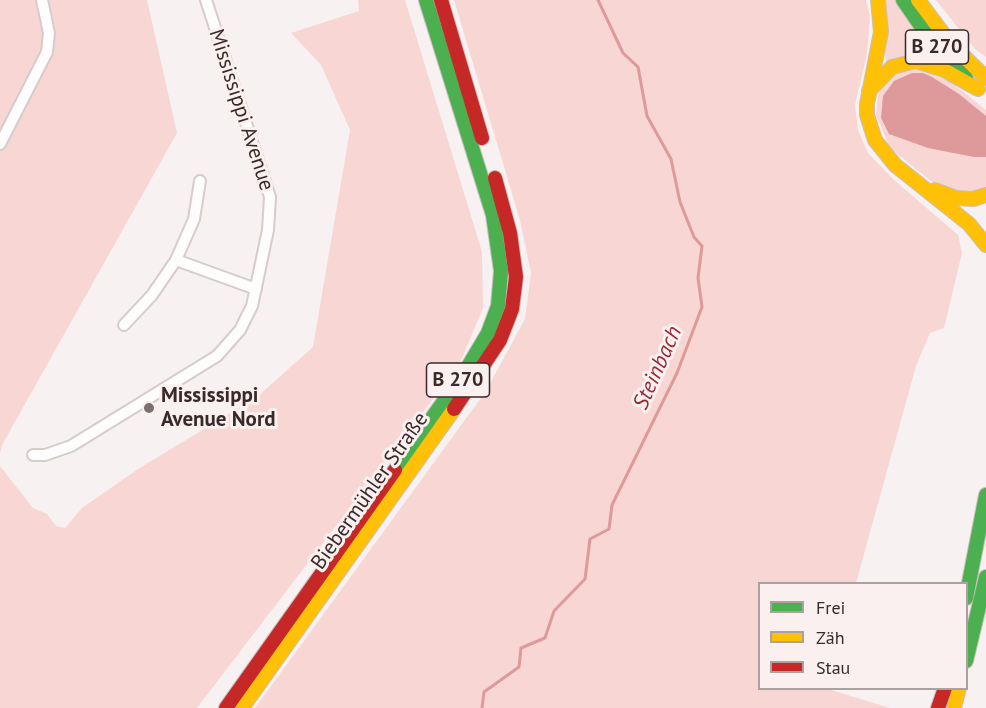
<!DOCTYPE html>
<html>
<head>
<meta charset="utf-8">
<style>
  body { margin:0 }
  #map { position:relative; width:986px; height:708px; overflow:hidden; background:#f7f2f1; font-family:"PT Sans",sans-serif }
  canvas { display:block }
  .legend { position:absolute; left:758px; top:582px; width:210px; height:108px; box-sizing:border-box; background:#f9f0ef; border:2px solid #ada0a0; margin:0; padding:8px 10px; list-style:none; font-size:18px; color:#3a2929 }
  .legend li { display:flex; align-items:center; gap:12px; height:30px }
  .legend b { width:30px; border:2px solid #ada0a0 }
</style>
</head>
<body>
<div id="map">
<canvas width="986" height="708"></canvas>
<ul class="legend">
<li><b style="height:8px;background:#4caf50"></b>Frei</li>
<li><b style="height:8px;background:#ffc107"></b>Zäh</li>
<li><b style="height:8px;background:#c62828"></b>Stau</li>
</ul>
</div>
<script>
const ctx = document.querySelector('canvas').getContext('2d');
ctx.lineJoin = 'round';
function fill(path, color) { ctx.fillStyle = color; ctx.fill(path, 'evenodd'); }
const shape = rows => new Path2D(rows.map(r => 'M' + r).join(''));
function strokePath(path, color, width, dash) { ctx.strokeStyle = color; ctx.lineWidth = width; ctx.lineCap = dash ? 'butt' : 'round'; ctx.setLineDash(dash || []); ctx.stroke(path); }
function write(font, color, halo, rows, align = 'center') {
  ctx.font = font + ' "PT Sans",sans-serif'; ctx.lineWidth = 6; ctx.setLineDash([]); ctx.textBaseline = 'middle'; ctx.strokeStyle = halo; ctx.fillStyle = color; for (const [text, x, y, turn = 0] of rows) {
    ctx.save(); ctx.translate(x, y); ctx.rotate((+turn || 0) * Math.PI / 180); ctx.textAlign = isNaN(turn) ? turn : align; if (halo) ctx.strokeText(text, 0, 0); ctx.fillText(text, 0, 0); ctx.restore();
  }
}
const green = shape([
  [0,0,147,0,177,133,2,445,0,453],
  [358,0,405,0,482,252,483,308,459,365,197,708,0,708,0,466,33,508,47,514,56,526,65,528,82,508,138,469,257,397,313,347,350,130,321,65,291,33,359,11],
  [454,0,866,0,870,16,867,54,855,105,858,130,868,153,894,180,958,235,962,253,944,328,930,333,916,366,856,583,760,584,760,688,828,689,890,708,255,708,486,391,525,319,531,274,520,220],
  [881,0,895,0,937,59,886,64],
  [936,0,986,0,986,57,975,49],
  [918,69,951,82,986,110,986,188,971,194,937,186,890,148,876,115,878,94,895,74]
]);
const water = shape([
  [912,73,923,73,932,77,959,94,986,116,986,157,974,157,928,148,889,134,881,118,883,96,894,81]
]);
const stream = shape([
  [482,708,484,692,519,667,521,648,545,638,554,611,585,579,590,539,609,529,612,505,677,373,702,307,698,278,702,246,694,237,680,202,671,159,647,116,638,67,623,53,598,0]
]);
const street = shape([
  [0,144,47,52,49,33,42,0],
  [176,260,256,289],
  [124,325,152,295,176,260,194,219,200,181],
  [33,455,45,455,71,446,217,356,240,330,252,306,268,230,270,197,206,0]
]);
const fast = shape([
  [903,0,932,42,966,78],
  [395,470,466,370,488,333,498,306,501,271,493,215,426,0],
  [966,598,986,495],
  [966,661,986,577]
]);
const slow = shape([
  [878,0,881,32,867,104,867,115,875,140,895,165,969,224,986,245],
  [918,0,951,44,986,78],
  [869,91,892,67,916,61,944,70,978,89],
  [935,190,956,198,973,199,986,195],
  [242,708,454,409],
  [954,708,959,688]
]);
const jam = shape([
  [441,0,482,138],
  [454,409,500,340,512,309,516,277,510,233,495,178],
  [226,708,395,470],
  [938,708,945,688]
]);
const markers = [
  [149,408,6,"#7c6f6f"]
];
const shields = [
  [937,47,63],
  [458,380,63]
];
const shieldNames = [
  ["B 270",937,47],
  ["B 270",458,380]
];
const streetNames = [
  ["Mississippi Avenue",241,110,72],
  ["Biebermühler Straße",370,491,-55]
];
const poiNames = [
  ["Mississippi",161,396],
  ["Avenue Nord",161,420]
];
const waterNames = [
  ["Steinbach",658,368,-66]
];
fill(green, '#f7d6d4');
fill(water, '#de9a9a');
strokePath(stream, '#de9a9a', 3);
strokePath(street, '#d6cccb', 14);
strokePath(fast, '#cabebe', 16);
strokePath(slow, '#cabebe', 16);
strokePath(jam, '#cabebe', 16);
strokePath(street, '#fefdfd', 10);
strokePath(fast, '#4caf50', 14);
strokePath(slow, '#ffc107', 14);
strokePath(jam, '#c62828', 14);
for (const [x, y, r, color] of markers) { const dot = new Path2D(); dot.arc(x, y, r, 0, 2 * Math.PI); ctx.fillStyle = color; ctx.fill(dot); strokePath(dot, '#f9f0ef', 2); }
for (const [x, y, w] of shields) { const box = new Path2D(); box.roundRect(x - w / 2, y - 17, w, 34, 4.5); ctx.fillStyle = '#f9f0ef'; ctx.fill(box); strokePath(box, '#3a2929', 1.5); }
write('bold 20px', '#3a2929', null, shieldNames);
write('21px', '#3a2929', '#f9f0ef', streetNames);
write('bold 21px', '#3a2929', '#f9f0ef', poiNames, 'left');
write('italic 22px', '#9a2832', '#f9f0ef', waterNames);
</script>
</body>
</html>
